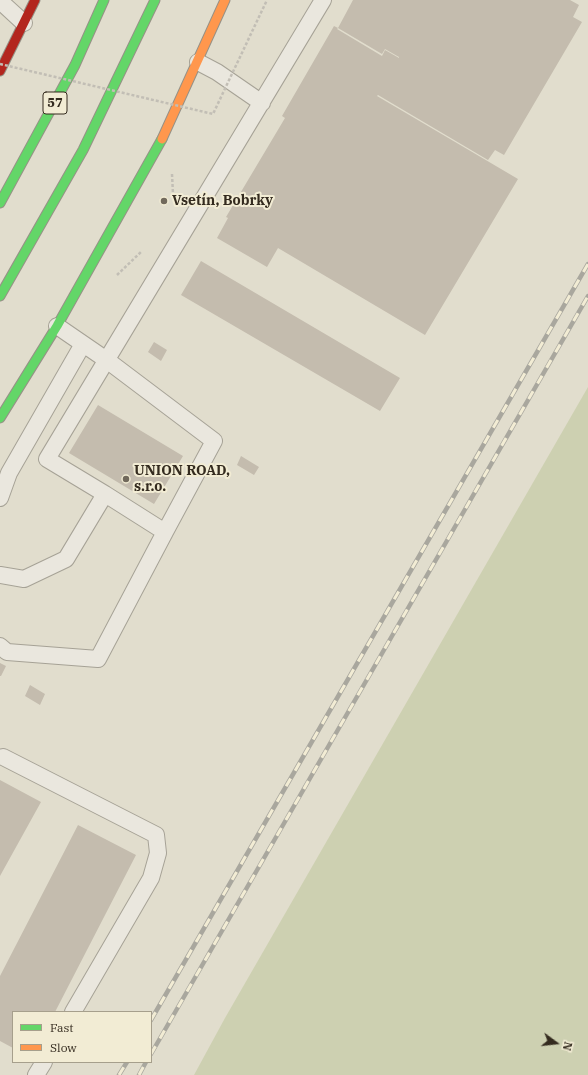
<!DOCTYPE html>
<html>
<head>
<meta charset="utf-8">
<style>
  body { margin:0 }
  #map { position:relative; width:588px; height:1075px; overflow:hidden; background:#e1ddcd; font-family:"IBM Plex Serif",serif }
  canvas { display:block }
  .legend { position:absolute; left:12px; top:1011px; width:140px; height:52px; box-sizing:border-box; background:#f2ecd4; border:1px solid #a69f8c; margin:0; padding:5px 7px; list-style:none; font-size:12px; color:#342b1f }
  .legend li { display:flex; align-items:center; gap:8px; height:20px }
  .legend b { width:20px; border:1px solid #a69f8c }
  .north { position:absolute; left:536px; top:1023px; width:40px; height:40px; -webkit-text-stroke:3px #f2ecd4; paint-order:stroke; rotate:105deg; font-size:11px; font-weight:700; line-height:16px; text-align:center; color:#342b1f }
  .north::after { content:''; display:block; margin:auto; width:14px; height:18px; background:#342b1f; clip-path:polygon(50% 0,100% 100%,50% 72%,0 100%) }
</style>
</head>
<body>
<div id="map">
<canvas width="588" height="1075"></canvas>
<ul class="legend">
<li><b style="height:5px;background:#63d668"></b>Fast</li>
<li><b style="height:5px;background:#ff974d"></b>Slow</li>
</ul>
<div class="north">N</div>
</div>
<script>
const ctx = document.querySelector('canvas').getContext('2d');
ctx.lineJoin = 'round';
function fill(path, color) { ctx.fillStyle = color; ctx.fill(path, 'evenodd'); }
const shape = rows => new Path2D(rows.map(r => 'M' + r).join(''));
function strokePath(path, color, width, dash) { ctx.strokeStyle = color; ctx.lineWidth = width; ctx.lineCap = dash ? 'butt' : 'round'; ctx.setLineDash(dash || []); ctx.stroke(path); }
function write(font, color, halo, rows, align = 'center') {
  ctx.font = font + ' "IBM Plex Serif",serif'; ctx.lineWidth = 4; ctx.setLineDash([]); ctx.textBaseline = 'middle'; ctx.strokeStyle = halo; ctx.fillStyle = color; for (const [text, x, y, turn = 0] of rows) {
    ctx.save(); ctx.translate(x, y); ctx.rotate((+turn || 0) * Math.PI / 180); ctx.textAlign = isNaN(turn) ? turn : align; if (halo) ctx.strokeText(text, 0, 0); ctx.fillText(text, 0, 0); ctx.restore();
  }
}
const green = shape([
  [588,387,588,1075,194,1075,225,1018]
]);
const building = shape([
  [353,0,570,0,579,5,573,17,582,22,504,155,495,150,488,160,378,95,377,96,518,179,425,335,278,248,267,267,217,238,228,218,226,217,285,118,282,116,334,26,338,28,337,29,382,56,385,50,399,58,399,57,385,49,382,54,338,28],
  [201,261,400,378,380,411,181,295],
  [154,342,167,350,161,361,148,352],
  [98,405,183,456,154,504,69,453],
  [241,456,259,467,254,475,237,465],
  [0,663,6,666,1,676,0,676],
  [30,685,45,694,40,705,25,696],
  [0,780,41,802,0,876],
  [78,825,136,855,55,1012,13,1012,13,1048,0,1041,0,976]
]);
const path = shape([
  [172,174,173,194],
  [117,275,142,251]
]);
const lane = shape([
  [0,1,24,23],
  [198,62,217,72,262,103],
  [105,494,47,459,323,0],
  [0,498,9,473,83,344],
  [0,575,24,579,66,559,105,494,165,532,214,441,108,361,57,326],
  [0,646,7,652,98,659,165,532],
  [3,757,156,835,158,853,151,878,73,1012],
  [36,1075,44,1062]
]);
const fast = shape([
  [0,203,75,65,104,0],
  [0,296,83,150,155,0],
  [0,418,57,326,162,139]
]);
const slow = shape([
  [162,139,225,0]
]);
const jam = shape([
  [0,71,35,0]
]);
const rail = shape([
  [151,1020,588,264],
  [151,1054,588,296],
  [119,1075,127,1062],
  [139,1075,146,1062]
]);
const pathBridge = shape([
  [0,64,213,114,267,0]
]);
const markers = [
  [164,201,4,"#71695c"],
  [126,479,4,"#71695c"]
];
const shields = [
  [55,103,24]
];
const shieldNames = [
  ["57",55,103]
];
const poiNames = [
  ["Vsetín, Bobrky",172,201],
  ["UNION ROAD,",134,471],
  ["s.r.o.",134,487]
];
fill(green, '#cdd0b1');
fill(building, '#c4bcae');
strokePath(lane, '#a6a296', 18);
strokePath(fast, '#969186', 11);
strokePath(slow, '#969186', 11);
strokePath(jam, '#969186', 11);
strokePath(path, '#c2beb5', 2.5, [3, 2]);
strokePath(lane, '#eae7de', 16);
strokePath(fast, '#63d668', 9);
strokePath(slow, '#ff974d', 9);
strokePath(jam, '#b3261e', 9);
strokePath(rail, '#a9a79e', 4.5);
strokePath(rail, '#f2ecd4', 3, [9]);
strokePath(pathBridge, '#c2beb5', 2.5, [3, 2]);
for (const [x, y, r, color] of markers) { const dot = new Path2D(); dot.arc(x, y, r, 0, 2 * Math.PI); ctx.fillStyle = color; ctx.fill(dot); strokePath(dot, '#f2ecd4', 1.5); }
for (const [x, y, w] of shields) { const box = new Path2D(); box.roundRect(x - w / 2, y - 11, w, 22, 3); ctx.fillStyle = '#f2ecd4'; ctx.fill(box); strokePath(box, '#342b1f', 1); }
write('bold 13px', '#342b1f', null, shieldNames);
write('bold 14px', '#342b1f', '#f2ecd4', poiNames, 'left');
</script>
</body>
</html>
